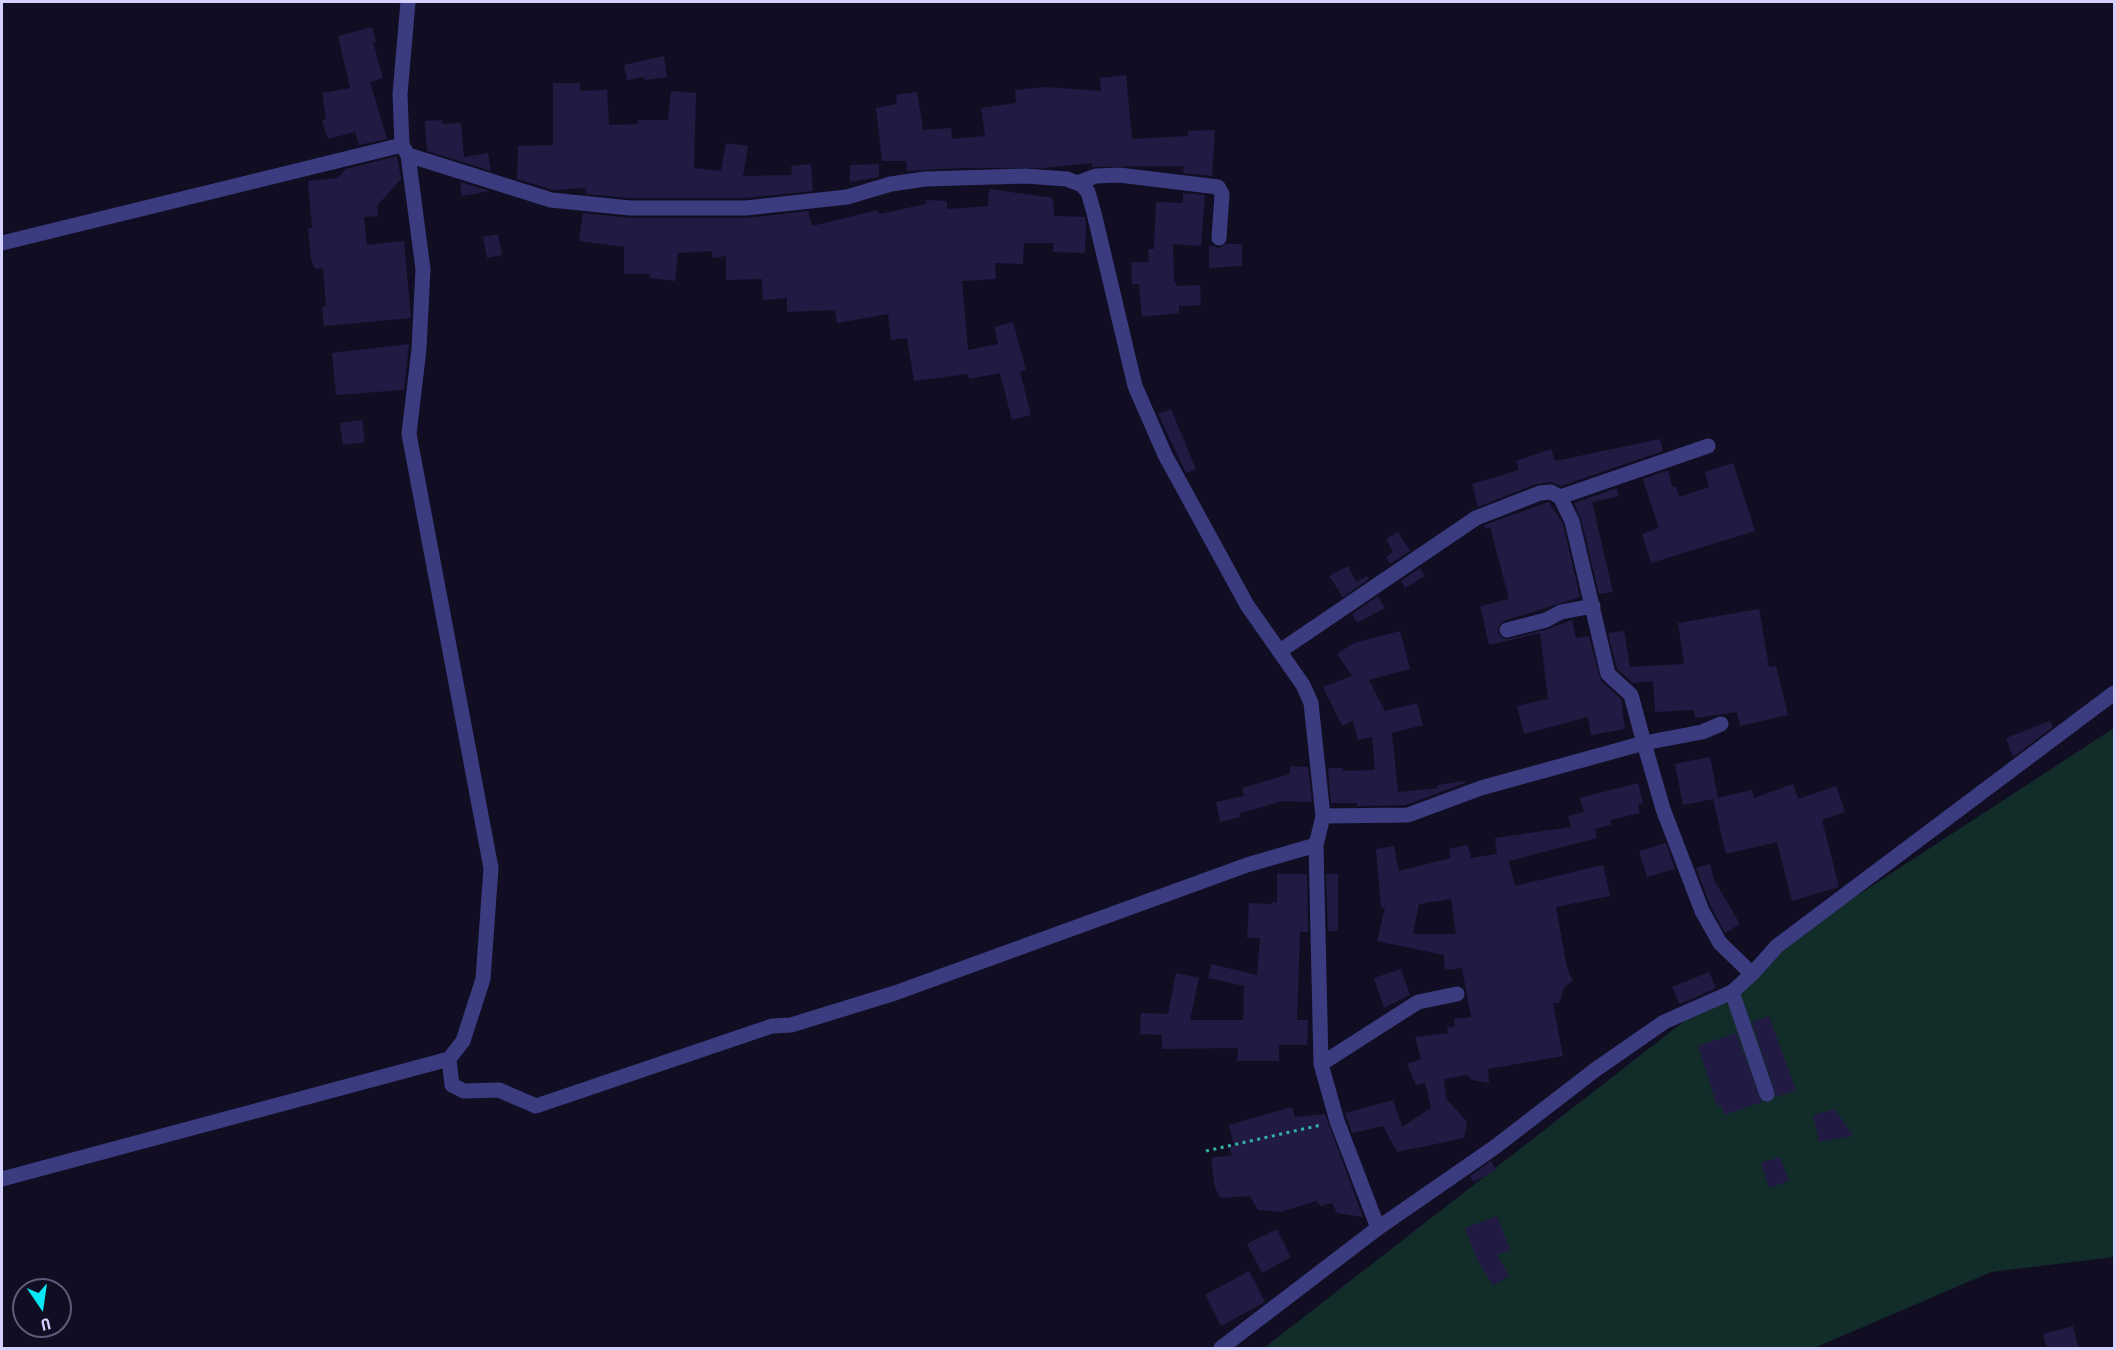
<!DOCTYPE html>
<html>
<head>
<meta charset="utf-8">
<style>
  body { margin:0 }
  #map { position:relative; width:2116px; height:1350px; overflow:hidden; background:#110e23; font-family:"Roboto Condensed",sans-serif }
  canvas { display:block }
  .frame { position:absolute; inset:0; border:3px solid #d4d1fe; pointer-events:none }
  .north { position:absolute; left:12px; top:1278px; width:60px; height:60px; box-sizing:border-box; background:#110e23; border:2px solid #5f5c7b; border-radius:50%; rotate:167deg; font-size:16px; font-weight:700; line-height:24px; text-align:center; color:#d4d1fe }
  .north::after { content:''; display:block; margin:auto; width:21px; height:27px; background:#07e8f4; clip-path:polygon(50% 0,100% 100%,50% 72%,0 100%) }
</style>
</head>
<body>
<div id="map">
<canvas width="2116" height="1350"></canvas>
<div class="frame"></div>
<div class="north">U</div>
</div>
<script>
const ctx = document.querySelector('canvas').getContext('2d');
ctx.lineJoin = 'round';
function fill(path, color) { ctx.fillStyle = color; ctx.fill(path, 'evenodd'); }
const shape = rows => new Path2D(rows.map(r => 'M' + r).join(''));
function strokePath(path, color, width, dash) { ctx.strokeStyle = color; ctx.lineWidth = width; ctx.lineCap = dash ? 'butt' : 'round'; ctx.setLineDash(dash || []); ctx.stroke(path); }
const green = shape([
  [2114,728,2114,1257,1991,1272,1814,1348,1264,1348,1786,942]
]);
const building = shape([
  [372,27,376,42,373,42,383,78,370,82,387,139,359,145,355,132,328,139,322,121,326,119,322,93,350,88,338,36],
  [664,56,667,77,645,80,644,77,627,80,624,65],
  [1126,75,1132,139,1188,136,1188,131,1215,130,1212,176,1183,173,1184,166,1092,167,1092,163,1043,168,960,168,907,171,906,161,882,161,876,108,897,104,896,95,917,92,923,130,951,128,952,139,985,136,981,108,1016,103,1015,90,1045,87,1101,91,1100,78],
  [553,83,580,83,580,91,607,90,609,125,638,124,638,120,668,120,671,91,696,93,694,168,721,171,726,143,748,146,743,176,792,175,791,166,811,164,813,191,745,198,630,198,585,194,586,188,553,190,517,179,518,146,553,145],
  [442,120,442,124,461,123,464,157,488,153,491,171,427,151,425,121],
  [397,156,401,179,377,206,378,216,364,217,367,245,404,241,411,318,324,326,322,307,326,306,323,268,315,269,311,260,308,228,312,228,308,181,338,178,346,169],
  [879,164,879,177,850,182,850,165],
  [460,182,490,191,462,196],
  [989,189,1053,198,1054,216,1085,217,1086,222,1085,253,1053,252,1054,243,1024,243,1023,264,995,263,996,279,962,281,968,350,998,344,994,327,1013,322,1026,370,1020,372,1031,415,1012,420,1000,373,969,379,968,374,914,381,907,338,891,340,888,314,837,323,835,310,787,312,787,298,763,300,762,279,726,280,726,256,713,258,712,251,678,253,675,281,650,278,650,274,624,274,624,247,579,241,583,213,630,218,746,218,808,211,812,226,878,210,879,214,926,204,926,200,947,201,947,209,988,206],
  [1183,193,1205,195,1201,246,1173,244,1174,283,1176,282,1177,286,1200,285,1201,305,1179,306,1179,313,1142,317,1139,284,1132,284,1131,262,1149,262,1148,249,1154,249,1156,202,1183,203],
  [498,234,502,255,487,258,483,237],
  [1226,244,1242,244,1242,266,1209,268,1209,245,1219,248],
  [409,344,404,390,336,395,332,353],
  [1171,409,1196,469,1186,473,1158,414],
  [362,420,365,442,343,445,340,423],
  [1660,439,1663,451,1561,486,1551,482,1536,484,1478,507,1472,484,1519,470,1516,461,1551,449,1555,461],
  [1733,463,1755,531,1651,563,1642,534,1659,528,1643,479,1668,470,1672,487,1676,486,1679,497,1709,487,1705,472],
  [1617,488,1619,496,1592,502,1613,592,1599,594,1581,519,1574,503],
  [1549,502,1563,524,1580,597,1504,621,1498,627,1498,633,1504,639,1509,639,1548,629,1572,620,1576,638,1589,636,1601,681,1621,699,1625,729,1591,735,1588,717,1524,734,1517,706,1548,699,1540,633,1489,645,1480,606,1509,599,1490,527,1485,529,1484,525],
  [1398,532,1410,551,1390,564,1386,557,1393,552,1386,539],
  [1348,566,1356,582,1367,576,1369,579,1343,597,1329,576],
  [1420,568,1425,576,1405,588,1401,581],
  [1378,596,1385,608,1357,623,1352,614],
  [1759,609,1769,667,1776,666,1788,715,1740,726,1737,712,1695,718,1694,710,1655,712,1653,681,1633,683,1617,669,1608,633,1624,631,1630,667,1684,664,1678,623],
  [1400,631,1410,669,1369,680,1385,711,1417,703,1423,725,1392,733,1398,792,1438,788,1437,785,1465,781,1465,783,1406,805,1357,806,1357,803,1331,803,1328,768,1343,768,1343,771,1375,770,1372,737,1358,740,1353,721,1342,726,1323,687,1352,676,1337,654,1354,643],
  [2050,721,2053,727,2013,757,2006,738],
  [1710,757,1718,798,1683,805,1675,764],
  [1290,766,1308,767,1312,802,1283,801,1240,813,1241,817,1220,822,1216,802,1244,796,1242,788,1290,774],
  [1638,783,1643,803,1638,804,1640,813,1610,820,1611,825,1595,829,1597,838,1509,861,1515,886,1603,865,1610,896,1556,907,1567,968,1573,981,1565,986,1559,1003,1553,1003,1563,1056,1488,1069,1489,1083,1472,1080,1468,1075,1444,1079,1446,1098,1467,1122,1464,1138,1397,1152,1383,1126,1352,1133,1345,1113,1393,1100,1402,1127,1431,1108,1425,1083,1416,1085,1407,1064,1421,1059,1415,1037,1448,1033,1447,1028,1455,1026,1454,1019,1471,1017,1462,968,1445,970,1444,955,1377,941,1385,907,1381,908,1376,849,1394,846,1399,871,1451,858,1449,849,1468,845,1471,858,1497,854,1495,838,1571,827,1568,816,1584,812,1580,798],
  [1451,899,1456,934,1413,934,1419,904],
  [1793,784,1798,799,1836,786,1845,812,1822,820,1839,887,1792,901,1777,842,1726,854,1713,799,1752,790,1754,798],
  [1666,843,1675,869,1647,877,1639,851],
  [1710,864,1714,880,1740,924,1725,933,1711,907,1696,868],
  [1277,874,1307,874,1308,932,1300,932,1297,1020,1308,1020,1307,1045,1279,1045,1279,1061,1237,1061,1238,1048,1162,1049,1162,1035,1140,1034,1141,1013,1168,1014,1176,973,1199,978,1190,1020,1243,1020,1244,986,1208,978,1211,964,1257,975,1260,938,1247,938,1249,903,1272,904,1272,902,1277,902],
  [1326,874,1338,874,1338,931,1328,931],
  [1401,969,1410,995,1384,1008,1374,978],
  [1709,972,1716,988,1680,1004,1672,987],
  [1769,1016,1796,1090,1776,1097,1752,1022],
  [1736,1033,1762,1102,1724,1115,1721,1105,1717,1106,1698,1046],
  [1292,1107,1295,1117,1325,1114,1363,1217,1337,1213,1332,1203,1321,1206,1316,1201,1280,1212,1258,1210,1250,1196,1221,1198,1215,1188,1211,1158,1232,1155,1229,1147,1234,1146,1229,1125],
  [1835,1109,1853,1136,1819,1142,1813,1115],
  [1780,1157,1789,1181,1769,1188,1761,1163],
  [1491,1161,1496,1170,1474,1182,1470,1176],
  [1497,1216,1510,1250,1497,1255,1509,1276,1493,1286,1476,1257,1465,1228],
  [1277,1229,1291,1257,1262,1273,1247,1244],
  [1249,1271,1265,1302,1221,1326,1205,1295],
  [2073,1326,2079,1348,2047,1348,2043,1334]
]);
const path = shape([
  [1206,1151,1321,1125]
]);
const minor = shape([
  [408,155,551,200,630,208,746,208,847,197,891,184,925,179,1025,176,1067,179,1082,185,1088,192,1094,213,1135,386,1165,455,1247,605,1303,685,1311,703,1323,816,1316,845,1321,1064,1337,1121,1378,1228],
  [1077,183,1096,176,1119,175,1218,187,1222,194,1219,238],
  [2,243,402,145],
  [1560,497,1708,446],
  [1507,630,1546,620,1561,612,1593,606],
  [1280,651,1476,518,1540,493,1551,492,1560,497,1572,521,1608,674,1631,695,1644,743,1702,732,1721,724],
  [1323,816,1408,815,1481,788,1644,743,1663,809,1702,911,1720,943,1752,974],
  [1732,992,1767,1094],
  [449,1059,452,1085,464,1091,499,1090,536,1106,772,1026,791,1025,895,993,1247,865,1316,845],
  [1321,1064,1418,1002,1457,994],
  [2,1179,449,1059,463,1041,483,979,491,868,409,434,419,349,423,269,408,155,402,145,400,94,408,2],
  [1221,1348,1378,1228,1495,1147,1595,1070,1664,1022,1732,992,1752,974,1777,946,2114,693]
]);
fill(green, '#122c2a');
fill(building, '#211b43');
strokePath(path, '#32b1a3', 3, [3, 4.5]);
strokePath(minor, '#3b3b80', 15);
</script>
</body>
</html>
